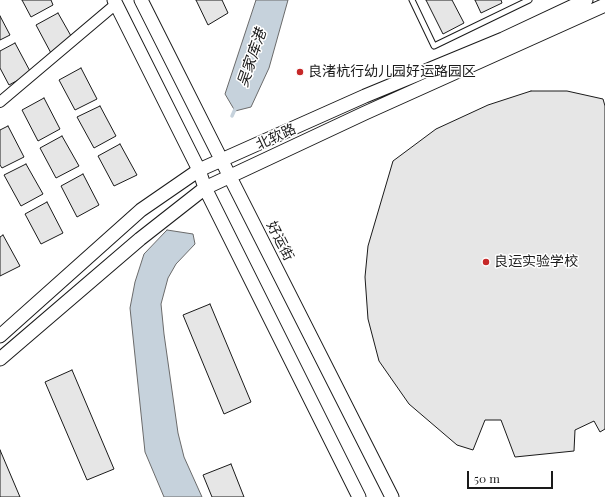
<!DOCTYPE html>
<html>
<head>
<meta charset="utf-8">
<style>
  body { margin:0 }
  #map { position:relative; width:605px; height:497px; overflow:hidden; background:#fff; font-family:"Playfair Display",serif }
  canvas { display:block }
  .scale { position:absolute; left:467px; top:471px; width:86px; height:18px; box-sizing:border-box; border:2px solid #1a1a1a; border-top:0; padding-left:5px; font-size:12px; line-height:14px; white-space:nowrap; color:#1a1a1a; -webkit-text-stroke:3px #fff; paint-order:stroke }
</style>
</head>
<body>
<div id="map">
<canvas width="605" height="497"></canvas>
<div class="scale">50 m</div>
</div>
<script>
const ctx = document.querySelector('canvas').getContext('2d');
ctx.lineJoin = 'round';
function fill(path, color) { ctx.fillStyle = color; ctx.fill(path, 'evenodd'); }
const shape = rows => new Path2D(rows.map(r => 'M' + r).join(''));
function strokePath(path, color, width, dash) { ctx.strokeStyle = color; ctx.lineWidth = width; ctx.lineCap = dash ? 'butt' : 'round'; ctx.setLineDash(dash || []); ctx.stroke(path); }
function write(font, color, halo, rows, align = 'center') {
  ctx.font = font + ' "Playfair Display","Noto Sans SC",serif'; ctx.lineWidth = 3; ctx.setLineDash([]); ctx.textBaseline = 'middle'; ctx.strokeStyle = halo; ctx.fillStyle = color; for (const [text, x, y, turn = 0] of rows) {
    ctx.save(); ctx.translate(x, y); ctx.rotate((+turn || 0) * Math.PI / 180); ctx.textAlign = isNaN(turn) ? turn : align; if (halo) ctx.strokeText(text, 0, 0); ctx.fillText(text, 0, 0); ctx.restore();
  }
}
const water = shape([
  [256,0,288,0,269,68,251,107,235,111,225,94,256,0],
  [167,230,193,234,195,244,176,264,168,278,161,304,164,334,178,433,184,457,202,497,164,497,145,452,130,308,135,282,144,254,167,230]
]);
const stream = shape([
  [232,116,236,107]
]);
const building = shape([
  [22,0,51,0,53,5,31,17,22,0],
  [196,0,222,0,228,13,208,25,196,0],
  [426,0,452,0,464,23,443,34,426,0],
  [475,0,501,0,502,3,481,13,475,0],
  [58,13,75,43,52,55,36,25,58,13],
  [0,16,10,35,0,40,0,16],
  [15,43,31,73,9,85,0,68,0,51,15,43],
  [81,68,97,99,75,110,59,80,81,68],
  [531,91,567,91,603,99,605,106,605,429,600,432,594,421,575,430,574,451,515,457,501,420,485,420,473,450,457,445,409,404,379,361,368,319,365,277,368,246,393,161,436,129,488,105,531,91],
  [44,98,60,129,38,141,22,110,44,98],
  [100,106,116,136,94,148,77,117,100,106],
  [8,126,24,157,2,168,0,165,0,130,8,126],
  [62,136,79,166,56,178,40,148,62,136],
  [120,144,137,175,114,186,98,156,120,144],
  [26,164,43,194,21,206,4,175,26,164],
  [83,174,99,205,77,217,61,186,83,174],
  [47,202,63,233,41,244,25,214,47,202],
  [3,235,20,266,0,276,0,237,3,235],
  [210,304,251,402,224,414,183,315,210,304],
  [72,370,114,469,87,480,45,382,72,370],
  [0,450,20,497,0,497,0,450],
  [231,464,244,497,212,497,203,475,231,464]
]);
const service = shape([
  [412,0,434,46,529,0]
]);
const minor = shape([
  [0,102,116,4]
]);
const tertiary = shape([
  [114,0,199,170,205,188,359,497],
  [141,0,230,177,392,497],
  [0,336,141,210,199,170,365,96,503,39,586,0],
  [0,359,140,239,205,188,365,113,605,5]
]);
const markers = [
  [300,72,4,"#c62828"],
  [486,262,4,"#c62828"]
];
const poiNames = [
  ["良渚杭行幼儿园好运路园区",308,72],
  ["良运实验学校",494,262]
];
const streetNames = [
  ["北软路",276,137,-25],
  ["好运街",280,241,63]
];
const waterNames = [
  ["吴家库港",252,58,-71]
];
fill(water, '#c6d2dc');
strokePath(water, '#6a6a6a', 1);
strokePath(stream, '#c6d2dc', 3.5);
fill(building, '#e6e6e6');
strokePath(building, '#1a1a1a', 1);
strokePath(service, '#1a1a1a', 7);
strokePath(minor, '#1a1a1a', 12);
strokePath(tertiary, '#1a1a1a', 15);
strokePath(service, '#fff', 5);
strokePath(minor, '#fff', 10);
strokePath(tertiary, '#fff', 13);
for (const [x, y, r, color] of markers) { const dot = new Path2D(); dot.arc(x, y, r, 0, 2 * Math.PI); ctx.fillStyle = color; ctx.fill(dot); strokePath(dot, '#fff', 1.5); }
write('14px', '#1a1a1a', '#fff', poiNames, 'left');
write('14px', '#1a1a1a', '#fff', streetNames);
write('italic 15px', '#1a1a1a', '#fff', waterNames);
</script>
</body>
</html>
